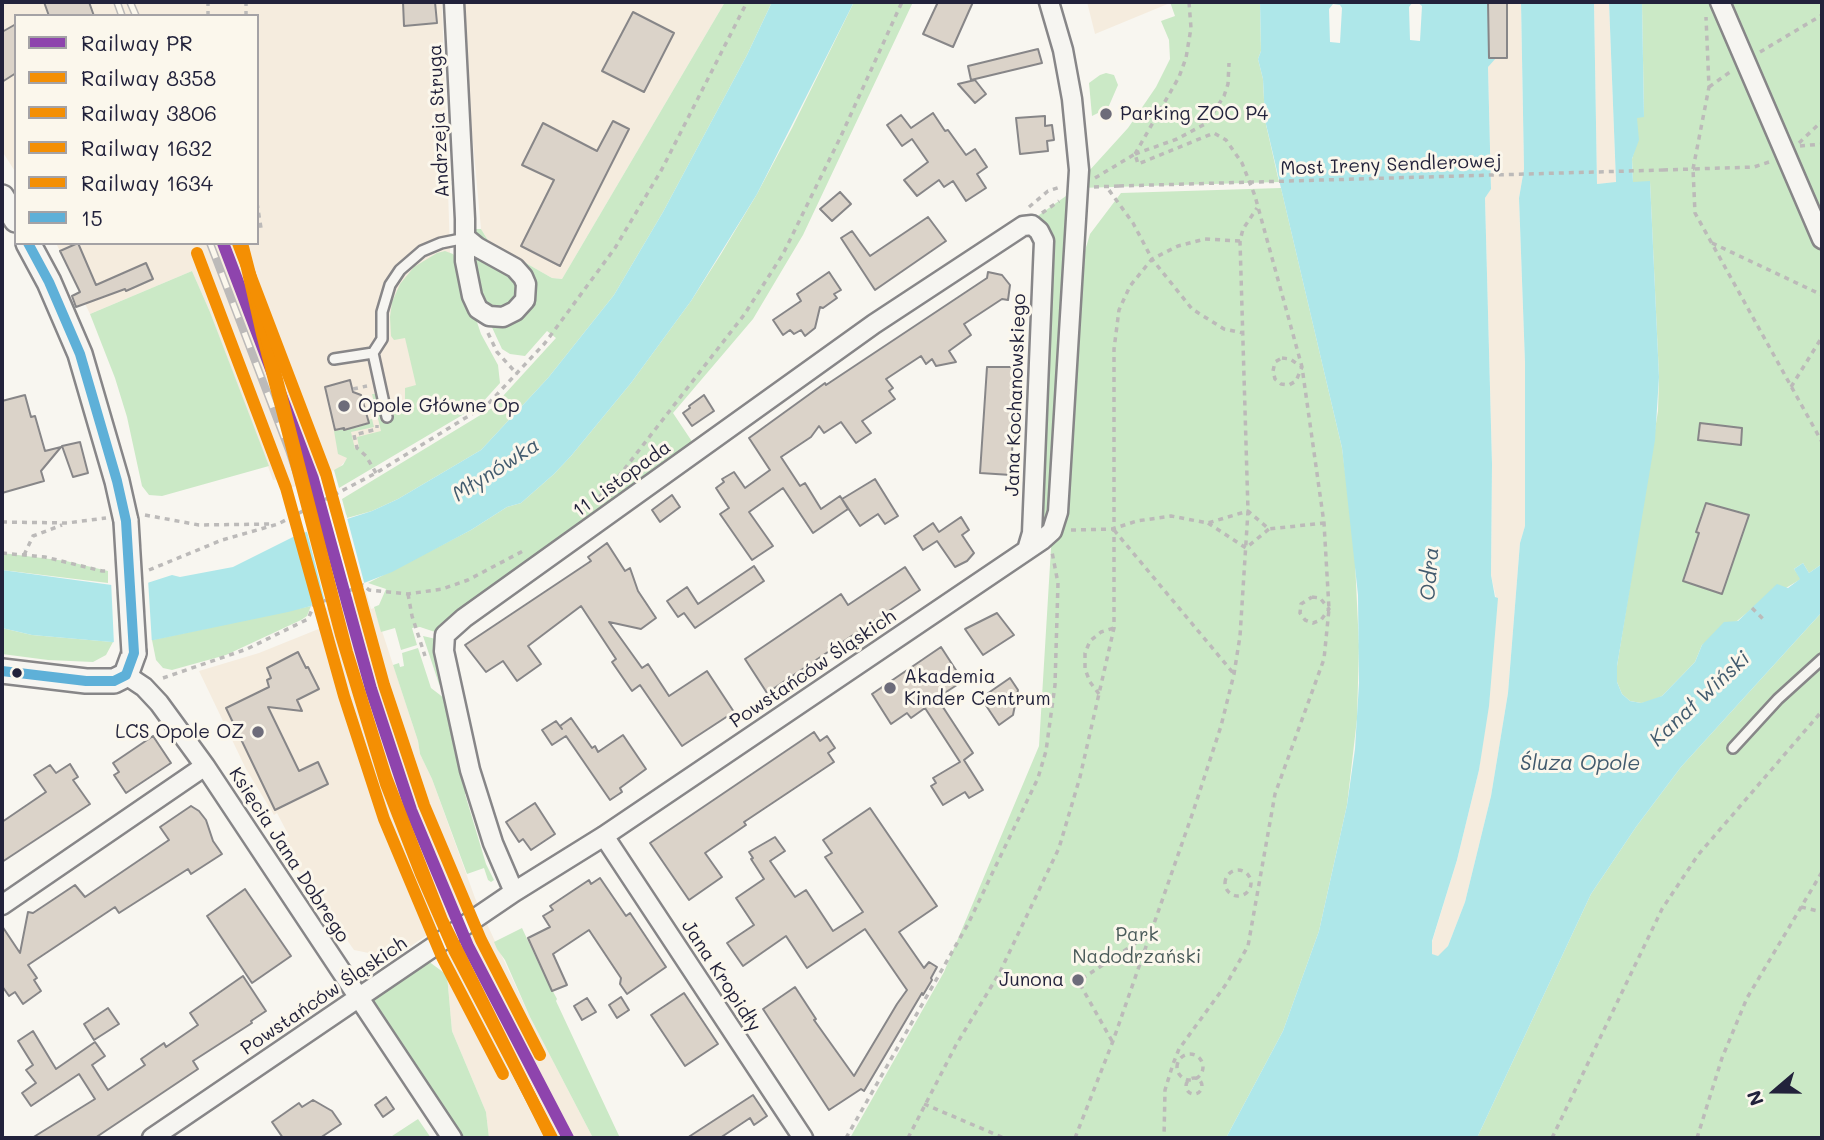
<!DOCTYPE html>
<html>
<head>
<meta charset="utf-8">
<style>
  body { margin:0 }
  #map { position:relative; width:1824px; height:1140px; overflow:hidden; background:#f8f6f0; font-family:Mali,sans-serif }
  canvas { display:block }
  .frame { position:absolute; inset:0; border:4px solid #22223b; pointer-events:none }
  .legend { position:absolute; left:14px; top:14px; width:245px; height:231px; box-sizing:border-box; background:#fbf7ec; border:2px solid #a4a2a5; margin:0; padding:9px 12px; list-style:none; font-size:21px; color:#22223b }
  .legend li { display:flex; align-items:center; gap:14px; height:35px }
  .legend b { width:35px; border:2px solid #a4a2a5 }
  .north { position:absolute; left:1740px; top:1056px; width:70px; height:70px; -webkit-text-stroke:5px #fbf7ec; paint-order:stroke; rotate:250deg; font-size:19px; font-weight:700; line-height:28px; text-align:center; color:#22223b }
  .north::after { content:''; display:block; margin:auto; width:24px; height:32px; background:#22223b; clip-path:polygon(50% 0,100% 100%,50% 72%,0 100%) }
</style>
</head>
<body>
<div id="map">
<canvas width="1824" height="1140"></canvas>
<div class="frame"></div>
<ul class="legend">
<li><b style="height:9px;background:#8e44ad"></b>Railway PR</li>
<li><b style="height:9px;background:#f48f03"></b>Railway 8358</li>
<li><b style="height:9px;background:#f48f03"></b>Railway 3806</li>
<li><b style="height:9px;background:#f48f03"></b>Railway 1632</li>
<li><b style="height:9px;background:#f48f03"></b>Railway 1634</li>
<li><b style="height:9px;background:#5eb0d8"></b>15</li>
</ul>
<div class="north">N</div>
</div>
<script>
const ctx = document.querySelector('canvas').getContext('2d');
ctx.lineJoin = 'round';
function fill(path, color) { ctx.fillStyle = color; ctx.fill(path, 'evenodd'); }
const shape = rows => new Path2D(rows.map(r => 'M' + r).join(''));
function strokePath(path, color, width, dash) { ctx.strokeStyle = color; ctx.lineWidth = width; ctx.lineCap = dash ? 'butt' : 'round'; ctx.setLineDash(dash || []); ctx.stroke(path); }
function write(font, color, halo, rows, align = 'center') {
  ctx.font = font + ' Mali,sans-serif'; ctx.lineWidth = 6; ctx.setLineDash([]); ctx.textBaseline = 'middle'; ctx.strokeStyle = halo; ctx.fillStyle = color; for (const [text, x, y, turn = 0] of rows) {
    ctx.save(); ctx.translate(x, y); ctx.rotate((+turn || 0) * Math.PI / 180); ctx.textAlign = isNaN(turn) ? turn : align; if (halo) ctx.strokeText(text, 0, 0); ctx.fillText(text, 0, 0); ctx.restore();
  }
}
const built = shape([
  [2,2,442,2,450,252,472,348,473,377,357,448,339,468,284,491,281,479,273,480,210,312,192,271,90,314,56,243,257,243,257,16,16,16,16,173,2,151],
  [460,2,725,2,562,279,552,278,489,242,481,229],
  [1087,2,1170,2,1170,3,1095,34],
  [1490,2,1521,2,1524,169,1519,198,1525,363,1525,526,1520,543,1508,693,1491,796,1465,902,1448,946,1439,957,1432,954,1432,942,1457,860,1479,770,1496,598,1491,575,1492,464,1485,198,1491,188,1488,67,1490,58],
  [1594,2,1609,2,1616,183,1597,184],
  [366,591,371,609,374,608,382,631,418,741,420,754,432,779,475,898,530,1017,593,1138,489,1138,486,1112,452,1031,447,975,430,933,408,948,388,957,354,950,279,843,289,836,277,813,274,815,246,769,199,671,259,653,321,628,317,612]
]);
const green = shape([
  [725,2,772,2,747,55,663,212,614,295,548,378,481,450,398,499,372,511,347,518,342,499,492,408,556,338,547,331,525,356,510,354,502,349,490,323,532,295,477,237,475,229,481,229,489,242,552,278,562,279],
  [854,2,913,2,803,235,753,319,673,413,695,446,438,633,420,627,412,628,417,645,401,650,395,628,381,632,374,607,379,605,386,589,368,583,471,530,507,507,521,503,554,474,571,456,631,383,691,301,721,254,757,194,792,128],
  [1170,2,1260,2,1261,51,1258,59,1263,79,1265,120,1279,182,1079,188,1079,182,1128,128,1156,87,1170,59,1169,40,1161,21,1175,16],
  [1642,2,1822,2,1822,564,1809,573,1803,563,1794,569,1801,579,1754,607,1737,621,1702,645,1695,662,1662,696,1650,702,1641,703,1630,701,1622,694,1617,682,1617,666,1658,411,1659,377,1650,182,1633,182,1632,159,1637,141,1637,117,1644,117],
  [1106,73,1114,75,1118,85,1108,108,1092,116,1089,83,1100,75],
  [1281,188,1342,448,1354,540,1359,646,1357,719,1347,805,1319,931,1283,1031,1226,1138,850,1138,944,972,1039,746,1052,532,1027,550,1044,241,1032,225,1039,215,1066,196,1078,274,1090,234,1121,193],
  [445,251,453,254,456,259,481,334,498,365,500,383,481,404,339,488,334,470,343,465,347,458,338,454,334,431,359,427,368,423,368,420,372,419,374,427,351,432,355,449,359,447,357,437,381,431,372,394,376,394,382,421,394,418,392,405,405,402,405,388,416,385,405,338,394,340,391,336,390,317,392,302,400,284,414,267,437,253],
  [476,254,518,280,519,297,500,312,481,302,472,256],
  [192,271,210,312,269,466,162,496,149,495,142,486,127,417,115,378,90,314],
  [2,553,66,561,108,571,108,583,2,570],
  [311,606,307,616,301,620,226,655,172,670,163,668,156,660,152,640],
  [1822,612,1822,1138,1477,1138,1591,894,1636,827,1681,767],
  [2,628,32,635,113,642,106,655,93,662,48,660,2,654],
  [423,636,436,639,442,687,439,684],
  [418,648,431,688,444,698,455,754,467,793,465,794,486,864,494,880,491,882,488,880,484,868,467,874,432,779,420,754,418,741,393,665,399,663,400,667,404,666,402,653],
  [522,928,544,975,547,974,547,980,557,999,556,1001,620,1138,593,1138,530,1017,505,960,497,949,494,942],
  [420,955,447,975,452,1031,486,1112,489,1138,452,1138,358,998],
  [418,1119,431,1138,389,1138]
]);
const water = shape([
  [772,2,854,2,757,194,691,301,631,383,571,456,554,474,521,503,507,507,471,530,392,572,313,603,311,606,288,612,154,640,123,643,32,635,2,628,2,570,119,586,141,585,172,575,180,577,233,567,297,535,372,511,398,499,481,450,548,378,614,295,663,212,747,55],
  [1260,2,1490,2,1489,52,1491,58,1496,58,1488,67,1491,189,1485,198,1492,464,1491,575,1495,597,1498,598,1489,706,1479,770,1457,860,1432,941,1432,954,1438,956,1448,946,1465,902,1491,796,1508,693,1520,543,1525,526,1525,363,1519,198,1524,169,1521,2,1594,2,1597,184,1616,182,1609,2,1642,2,1644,117,1637,118,1639,140,1632,159,1633,182,1650,181,1659,377,1655,440,1617,666,1617,682,1622,694,1630,701,1641,703,1662,696,1695,662,1702,645,1724,622,1738,621,1777,584,1788,588,1800,579,1794,569,1803,563,1809,573,1822,564,1822,612,1681,767,1636,827,1591,894,1477,1138,1226,1138,1283,1031,1319,931,1347,805,1355,749,1359,683,1358,595,1342,448,1265,120,1263,79,1258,59,1261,51],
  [1413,2,1417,2,1422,6,1420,41,1410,40,1409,7],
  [1333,4,1340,5,1342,8,1340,43,1330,42,1329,9]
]);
const pier = shape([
  [346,514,365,586,325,602,306,528],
  [148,579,152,644,114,645,111,580,120,583]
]);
const building = shape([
  [44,2,89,2,94,16,49,16,44,2],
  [403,2,435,2,437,23,404,26,403,2],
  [938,2,973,2,953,47,923,34,938,2],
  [1488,2,1507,2,1507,58,1489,58,1488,2],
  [633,12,674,33,644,92,602,71,633,12],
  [16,24,16,73,2,82,2,32,16,24],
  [1038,49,1042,63,971,80,968,66,1038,49],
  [975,80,986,94,975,103,958,84,975,80],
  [933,113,945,131,948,130,966,155,975,149,987,167,977,174,986,188,966,201,953,181,944,187,939,180,917,196,904,180,928,162,912,139,902,146,887,125,901,115,911,128,933,113],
  [1045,116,1045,126,1052,125,1054,140,1047,141,1048,151,1020,154,1016,118,1045,116],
  [613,121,629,129,560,266,521,246,554,180,522,165,543,123,597,151,613,121],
  [840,192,851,204,832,221,820,209,840,192],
  [928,217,946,241,875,290,841,238,852,231,870,256,928,217],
  [78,243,96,285,146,263,153,279,126,291,125,289,76,307,72,296,80,292,60,251,78,243],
  [829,272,841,290,834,294,837,298,823,308,820,307,815,328,805,336,801,330,794,334,790,330,783,335,773,320,801,301,797,294,829,272],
  [988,272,1002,275,1010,285,1008,300,1002,299,964,324,971,335,949,351,956,362,936,366,932,359,926,364,921,356,886,379,893,388,889,391,895,399,862,421,871,433,856,443,841,422,824,433,819,426,811,437,781,457,800,486,805,483,821,509,840,496,848,509,813,533,783,488,749,512,773,546,752,560,720,514,729,508,716,488,724,482,722,479,734,472,745,488,770,470,749,438,825,383,826,385,987,278,988,272],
  [987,367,1016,367,1011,475,980,473,987,367],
  [350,380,353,392,361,395,369,423,344,430,344,428,335,430,325,387,350,380],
  [25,395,31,417,35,416,45,451,61,447,41,471,44,481,2,493,2,401,25,395],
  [704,395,714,411,692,426,683,413,690,408,689,406,704,395],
  [1700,423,1742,428,1741,445,1698,440,1700,423],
  [80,442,88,473,73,477,62,446,80,442],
  [875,479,898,516,885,524,878,514,860,526,842,499,875,479],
  [672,495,680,507,660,522,652,510,672,495],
  [1706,503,1749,515,1722,594,1683,581,1699,533,1696,532,1706,503],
  [961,517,969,530,962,535,974,553,967,561,955,567,937,541,923,550,914,536,933,523,939,532,961,517],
  [607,543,625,571,630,568,638,591,656,618,641,629,609,622,642,668,648,664,669,696,707,671,734,712,682,746,640,685,632,691,612,662,616,659,581,606,528,646,541,664,517,681,503,661,486,672,465,645,591,561,588,557,607,543],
  [754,566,764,581,695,628,684,613,678,617,667,601,687,587,698,604,754,566],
  [905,567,920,590,767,693,745,659,841,594,848,605,905,567],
  [997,613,1014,635,983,655,965,629,997,613],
  [941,647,963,681,937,698,973,753,964,760,983,790,969,798,965,792,943,805,931,786,936,783,933,778,960,762,925,708,911,718,907,713,891,724,872,694,941,647],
  [298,652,306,668,308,667,319,689,297,700,302,711,268,707,299,771,318,762,328,784,275,810,226,708,269,687,267,680,271,678,267,668,298,652],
  [1010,678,1018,690,1013,715,999,725,981,698,1010,678],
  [571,718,592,748,595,746,598,752,623,735,646,769,620,788,622,792,610,800,566,736,552,745,542,730,556,721,562,729,560,726,571,718],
  [814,732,820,741,827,736,835,748,828,753,834,762,744,822,746,825,705,853,722,877,689,900,650,843,814,732],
  [153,736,171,763,126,793,114,775,119,772,113,763,153,736],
  [70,764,78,777,73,780,90,804,2,862,2,822,46,792,34,775,50,765,56,773,70,764],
  [535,803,555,834,531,850,523,839,519,842,506,822,535,803],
  [191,806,199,811,206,820,213,841,222,854,191,874,188,869,119,913,115,907,28,965,37,978,34,980,41,991,23,1004,15,992,9,996,2,986,2,926,20,953,28,912,33,913,75,885,85,897,169,840,160,827,191,806],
  [870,808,937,906,899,932,924,968,929,962,937,967,931,978,932,980,923,995,922,993,864,1091,861,1089,829,1110,763,1009,795,987,816,1019,814,1020,854,1076,897,1004,907,990,865,929,807,968,786,936,743,966,727,943,754,925,736,898,764,879,751,859,753,858,749,852,775,837,785,851,770,861,795,897,806,890,833,931,863,912,825,857,832,853,823,840,870,808],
  [600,878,626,916,630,913,666,967,627,994,620,984,621,978,589,930,553,954,567,985,552,991,528,938,550,927,543,916,553,910,550,906,589,880,591,884,600,878],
  [245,889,291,956,252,983,207,916,245,889],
  [243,976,266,1011,251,1021,252,1023,193,1061,198,1069,95,1138,32,1138,95,1099,79,1074,31,1106,22,1093,36,1083,26,1070,33,1065,18,1041,33,1031,56,1069,95,1042,105,1056,92,1065,108,1090,145,1065,141,1059,164,1043,166,1047,198,1025,190,1013,243,976],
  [684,993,718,1044,685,1066,651,1015,684,993],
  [621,997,629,1010,617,1018,609,1005,621,997],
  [587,998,596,1012,582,1020,574,1006,587,998],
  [108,1008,119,1024,94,1040,84,1024,108,1008],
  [753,1095,767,1116,754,1125,750,1118,720,1138,687,1138,753,1095],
  [386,1097,394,1109,383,1117,375,1105,386,1097],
  [313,1100,332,1111,341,1124,320,1138,283,1138,272,1122,299,1103,302,1107,313,1100]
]);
const path = shape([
  [208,16,208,2],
  [246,16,246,2],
  [1760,52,1822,15],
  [1709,87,1730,72],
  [1799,143,1822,121],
  [1800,146,1822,144],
  [1135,154,1179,77,1186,58,1191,28,1189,2],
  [1135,154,1177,139,1205,124,1212,115,1224,96,1228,84,1229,63],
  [1769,162,1754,167,1693,169,1695,213,1822,442],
  [1663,170,1693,169,1709,87,1706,17],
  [1095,178,1135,154,1138,164,1214,133,1226,140,1242,163,1255,196,1302,367,1324,523,1329,609,1324,659,1275,794,1248,946,1227,983,1179,1049,1173,1064,1165,1090,1164,1138],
  [1094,187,1119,186],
  [257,203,261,228],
  [1029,207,1048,191,1060,187],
  [1042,213,1059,201],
  [1240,241,1205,239,1178,246,1152,259,1192,309,1224,329,1243,333],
  [1712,243,1822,295],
  [488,333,497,352,517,374],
  [1282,358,1290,359,1302,367,1296,381,1289,385,1281,384,1275,379,1273,371,1275,362,1282,358],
  [1791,387,1822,337],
  [353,389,367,386],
  [376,473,366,456,357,448,354,435,377,429,377,425],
  [612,485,744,315,783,254,841,136,902,2],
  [598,498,610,486,640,468],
  [145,515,199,525,272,524],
  [2,522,67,523,106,518],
  [1208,523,1246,548,1269,529],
  [1071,530,1112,529,1137,521,1171,516,1208,523,1248,511,1269,529,1324,523],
  [1114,530,1234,674],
  [2,553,45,557,102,571,110,571],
  [24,555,33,536,62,525],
  [149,570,222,540,278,524,376,473,488,404,545,343,615,248,662,169,747,2],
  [408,594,412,616,425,656],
  [1312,597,1320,598,1329,609,1321,620,1313,623,1305,620,1300,613,1301,604,1312,597],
  [1752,608,1764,620],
  [163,678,247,649,308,619,314,605,363,585,369,590,408,594,442,589,468,580,523,551],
  [1099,694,1090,682,1085,669,1085,653,1090,641,1101,632,1114,628],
  '1225 883a13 13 0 1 1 26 0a13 13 0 1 1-26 0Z',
  [1801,907,1822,912],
  [1112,1041,1081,986,1083,978,1148,935],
  '1177 1067a13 13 0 1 1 26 0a13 13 0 1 1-26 0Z',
  '1186 1086a8 8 0 1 1 16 0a8 8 0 1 1-16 0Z',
  [924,1104,1004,1138],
  [846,1138,968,924,1038,778,1046,751,1055,685,1058,583,1052,552],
  [908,1138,956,1045,1000,972,1059,848,1080,777,1114,628,1114,349,1119,310,1130,286,1152,259,1133,223,1106,186],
  [1075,1138,1113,1041,1193,812,1221,726,1234,674,1240,636,1248,511,1240,241,1243,229,1257,208],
  [1552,1138,1662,909,1698,855,1822,711],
  [1697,1138,1722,1058,1747,998,1822,872]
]);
const service = shape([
  [334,359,373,353],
  [387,417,373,353,382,339,382,312,390,285,400,270,422,251,441,243,466,238],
  [1733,748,1778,699,1822,659]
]);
const minor = shape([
  [454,2,465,219,465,261,472,296,478,309,489,316,503,317,515,311,525,300,526,284,523,277,515,268,477,247,466,238],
  [1720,2,1822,239],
  [126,675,144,687,159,703,205,766,452,1138],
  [604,836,803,1138],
  [514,892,493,843,470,770,444,651,445,635,464,618,874,324,1023,226,1032,225,1039,231,1044,241,1032,533,1027,550],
  [2,905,205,766],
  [152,1138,514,892,604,836,1042,540,1052,531,1058,512,1079,170,1072,99,1063,50,1049,2]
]);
const tertiary = shape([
  [2,197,16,220],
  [28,243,49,282,80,354,117,481,126,521],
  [2,671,86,681,114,681,126,675,134,653]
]);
const rail = shape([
  [117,2,122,16],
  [130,2,136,16],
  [210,243,289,450,317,534]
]);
const pathBridge = shape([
  [1119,186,1663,170]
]);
const tertiaryBridge = shape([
  [126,521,134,653]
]);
const bus1 = shape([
  [28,243,49,282,80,354,117,481,126,521,134,653,126,675],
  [2,671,86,681,114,681,126,675]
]);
const rail1 = shape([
  [223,243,313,479,371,689,411,810,468,946,568,1138]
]);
const rail2 = shape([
  [242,246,262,334,341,635,386,784,421,874,455,952,552,1138]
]);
const rail3 = shape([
  [242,243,347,652,386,777,442,920,551,1138]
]);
const rail4 = shape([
  [238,243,326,474,384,685,424,805,481,940,540,1055]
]);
const rail5 = shape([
  [197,253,286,488,344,696,384,819,442,957,503,1074]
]);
const markers = [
  [1106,114,7,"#6d6c7a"],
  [344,406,7,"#6d6c7a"],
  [17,673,6,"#22223b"],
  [890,688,7,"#6d6c7a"],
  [258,732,7,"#6d6c7a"],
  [1078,980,7,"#6d6c7a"]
];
const poiNames = [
  ["Parking ZOO P4",1120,114],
  ["Opole Główne Op",358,406],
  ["Akademia",904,677],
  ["Kinder Centrum",904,699],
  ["LCS Opole OZ",244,732,"right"],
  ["Junona",1064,980,"right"]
];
const streetNames = [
  ["Andrzeja Struga",439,121,-93],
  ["Most Ireny Sendlerowej",1391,165,-2],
  ["Jana Kochanowskiego",1016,395,-88],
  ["11 Listopada",622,479,-36],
  ["Powstańców Śląskich",813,669,-34],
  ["Księcia Jana Dobrego",289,855,57],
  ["Jana Kropidły",721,976,57],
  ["Powstańców Śląskich",324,996,-34]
];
const parkNames = [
  ["Park",1137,935],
  ["Nadodrzański",1137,957]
];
const waterNames = [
  ["Młynówka",496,470,-33],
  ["Odra",1430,574,-86],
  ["Kanał Wiński",1700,699,-43],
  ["Śluza Opole",1580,764]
];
fill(built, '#f5ecde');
fill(green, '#cbe9c6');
fill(water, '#aee7e9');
fill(pier, '#f8f6f0');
fill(building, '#dbd3c9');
strokePath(building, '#878688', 2);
strokePath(service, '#878688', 14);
strokePath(minor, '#878688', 23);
strokePath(tertiary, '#878688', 28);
strokePath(path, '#bcbab9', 3.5, [5, 5]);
strokePath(service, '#f6f5f1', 9);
strokePath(minor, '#f6f5f1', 18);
strokePath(tertiary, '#f6f5f1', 23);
strokePath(rail, '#bcbab9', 8);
strokePath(rail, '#fbf7ec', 5, [16]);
strokePath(tertiaryBridge, '#878688', 28, []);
strokePath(pathBridge, '#bcbab9', 3.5, [5, 5]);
strokePath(tertiaryBridge, '#f6f5f1', 23);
strokePath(bus1, '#5eb0d8', 10);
strokePath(rail1, '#8e44ad', 12);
strokePath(rail2, '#f48f03', 12);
strokePath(rail3, '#f48f03', 12);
strokePath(rail4, '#f48f03', 12);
strokePath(rail5, '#f48f03', 12);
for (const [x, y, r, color] of markers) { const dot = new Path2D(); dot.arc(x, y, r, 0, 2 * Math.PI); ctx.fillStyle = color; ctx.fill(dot); strokePath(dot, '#fbf7ec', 2.5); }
write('19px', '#22223b', '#fbf7ec', poiNames, 'left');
write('19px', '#22223b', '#fbf7ec', streetNames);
write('19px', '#4a5b5a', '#fbf7ec', parkNames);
write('italic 21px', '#425b6e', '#fbf7ec', waterNames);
</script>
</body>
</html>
